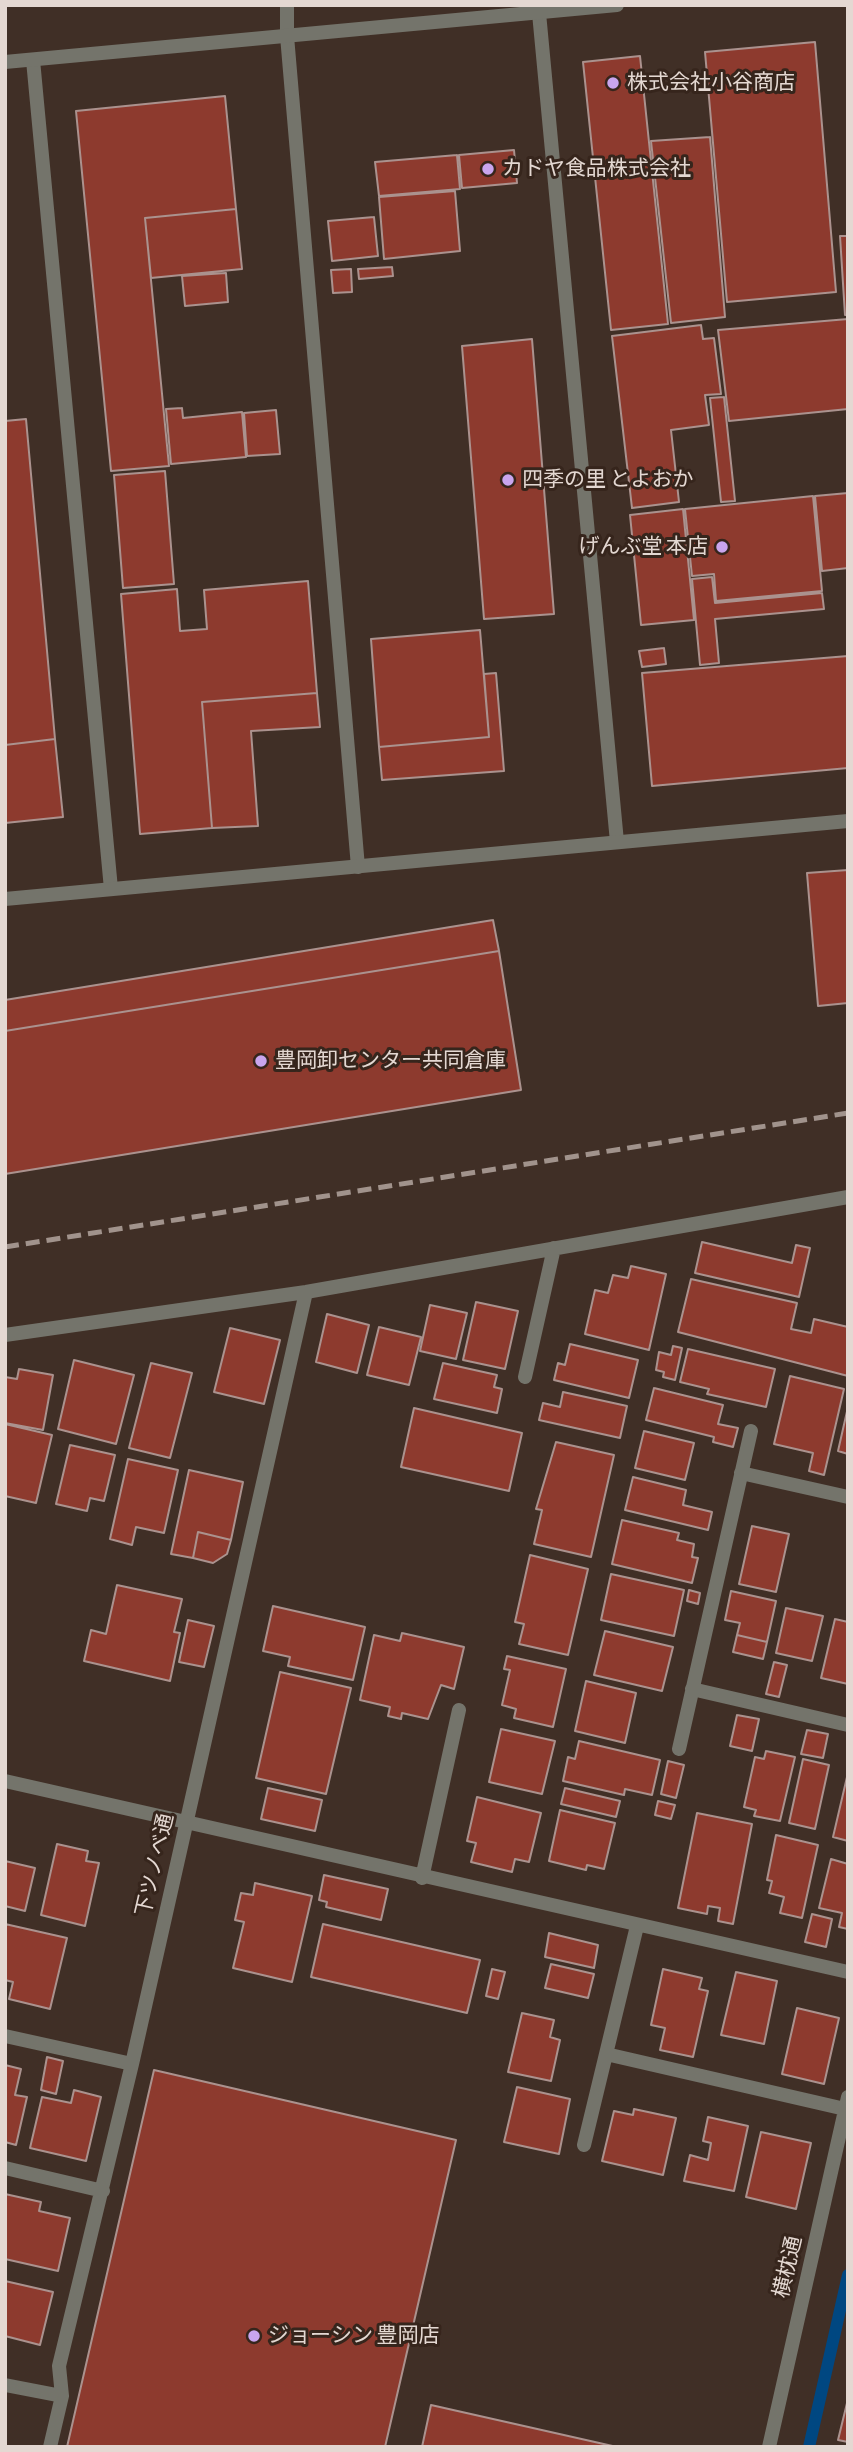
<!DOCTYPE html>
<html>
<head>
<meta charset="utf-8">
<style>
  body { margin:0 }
  #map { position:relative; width:853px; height:2452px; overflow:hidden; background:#402f26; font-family:"Alegreya Sans",sans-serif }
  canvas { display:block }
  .frame { position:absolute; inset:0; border:7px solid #e4d8d2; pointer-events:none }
</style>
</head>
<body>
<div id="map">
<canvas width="853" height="2452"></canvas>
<div class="frame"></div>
</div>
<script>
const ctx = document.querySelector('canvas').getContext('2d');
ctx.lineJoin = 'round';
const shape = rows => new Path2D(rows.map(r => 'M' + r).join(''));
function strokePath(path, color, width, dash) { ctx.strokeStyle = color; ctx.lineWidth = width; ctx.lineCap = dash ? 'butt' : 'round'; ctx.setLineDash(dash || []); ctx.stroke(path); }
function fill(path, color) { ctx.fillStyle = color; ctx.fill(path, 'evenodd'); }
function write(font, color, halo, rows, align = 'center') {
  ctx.font = font + ' "Alegreya Sans","Noto Sans JP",sans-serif'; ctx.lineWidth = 6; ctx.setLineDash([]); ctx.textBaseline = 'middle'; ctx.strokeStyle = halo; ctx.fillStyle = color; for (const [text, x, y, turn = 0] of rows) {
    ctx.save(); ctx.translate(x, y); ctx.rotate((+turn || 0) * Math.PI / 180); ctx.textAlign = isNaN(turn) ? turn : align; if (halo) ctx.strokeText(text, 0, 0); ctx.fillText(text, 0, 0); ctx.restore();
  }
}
const stream = shape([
  [809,2447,848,2275]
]);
const building = shape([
  [815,42,836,292,727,302,705,52,815,42],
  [640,56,668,324,611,330,583,62,640,56],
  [225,96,236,209,145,218,169,466,111,471,76,111,225,96],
  [710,137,725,317,671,323,651,141,710,137],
  [514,150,517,183,462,188,459,155,514,150],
  [457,155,460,189,379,196,375,162,457,155],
  [455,191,460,251,384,259,379,197,455,191],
  [236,209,242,269,151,278,145,218,236,209],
  [374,217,378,256,332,261,328,221,374,217],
  [840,236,848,236,848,315,845,315,840,236],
  [392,267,393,276,359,279,358,269,392,267],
  [351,269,352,292,333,293,331,270,351,269],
  [226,273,228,302,185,306,182,276,226,273],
  [848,319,848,409,729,421,718,330,848,319],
  [701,325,703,339,714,338,721,394,705,395,709,425,671,430,679,502,632,508,612,336,701,325],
  [532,339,554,614,484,619,462,346,532,339],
  [724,397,735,501,721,502,710,398,724,397],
  [182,408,183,418,242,412,246,457,171,464,166,409,182,408],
  [276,410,280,454,247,456,244,413,276,410],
  [26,419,55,739,5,745,5,421,26,419],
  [165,471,174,584,123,588,114,475,165,471],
  [848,493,848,568,822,571,815,496,848,493],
  [813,496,822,591,716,601,714,574,692,576,685,509,813,496],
  [683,509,694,620,641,625,630,515,683,509],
  [712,577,715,603,822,593,824,609,715,619,719,663,700,665,692,579,712,577],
  [308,581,317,693,202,702,212,828,140,834,121,594,177,589,180,631,207,629,204,590,308,581],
  [480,630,489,737,379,747,371,639,480,630],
  [664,648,666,664,642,667,639,651,664,648],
  [848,656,848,768,652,786,642,673,848,656],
  [496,673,504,771,382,780,379,747,489,737,484,674,496,673],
  [317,693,320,727,251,731,258,826,212,828,202,702,317,693],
  [55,739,63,817,5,823,5,745,55,739],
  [848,870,848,1003,818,1006,807,873,848,870],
  [493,920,499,951,5,1031,5,1000,493,920],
  [499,951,521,1090,5,1174,5,1031,499,951],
  [702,1242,792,1263,796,1245,810,1248,799,1297,695,1273,702,1242],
  [631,1266,666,1274,649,1350,585,1334,595,1290,608,1293,613,1275,628,1278,631,1266],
  [691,1279,797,1303,791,1329,811,1333,814,1319,848,1327,848,1376,678,1332,691,1279],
  [476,1302,518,1311,505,1369,463,1360,476,1302],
  [430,1305,467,1313,456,1359,420,1351,430,1305],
  [327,1314,369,1325,357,1373,316,1362,327,1314],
  [379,1327,421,1337,409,1385,367,1375,379,1327],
  [230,1328,280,1340,264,1404,214,1392,230,1328],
  [570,1344,638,1360,629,1398,554,1380,558,1363,565,1365,570,1344],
  [673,1346,682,1348,675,1380,663,1377,664,1372,656,1370,659,1352,671,1355,673,1346],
  [688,1349,775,1369,766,1407,707,1394,709,1389,680,1382,688,1349],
  [74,1360,134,1375,116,1444,58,1429,74,1360],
  [151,1363,192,1373,170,1458,129,1448,151,1363],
  [443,1363,497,1375,494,1387,502,1389,497,1413,434,1399,443,1363],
  [19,1369,53,1375,43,1430,5,1423,5,1377,17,1379,19,1369],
  [790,1376,844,1389,824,1475,809,1471,813,1453,774,1444,790,1376],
  [654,1388,723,1405,718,1424,738,1428,733,1447,713,1442,714,1437,646,1420,654,1388],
  [563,1392,627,1406,620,1438,539,1420,543,1403,560,1407,563,1392],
  [848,1407,848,1454,838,1451,848,1407],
  [414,1408,522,1433,509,1491,401,1467,414,1408],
  [5,1424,52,1435,36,1503,5,1496,5,1424],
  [644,1431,694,1443,685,1480,635,1468,644,1431],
  [556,1442,614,1455,591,1557,534,1544,542,1510,536,1509,556,1442],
  [70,1445,115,1455,104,1501,90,1498,87,1511,56,1504,70,1445],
  [128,1459,178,1470,164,1533,136,1527,132,1545,110,1539,128,1459],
  [189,1470,243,1482,231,1540,198,1532,193,1558,171,1554,189,1470],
  [633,1477,686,1490,683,1505,712,1512,708,1530,625,1510,633,1477],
  [622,1520,679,1533,677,1540,694,1544,692,1557,698,1558,692,1583,612,1564,622,1520],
  [752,1526,789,1534,776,1592,739,1584,752,1526],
  [198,1532,231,1540,227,1554,213,1563,193,1558,198,1532],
  [530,1555,588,1569,568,1655,519,1644,524,1624,515,1622,530,1555],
  [611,1574,684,1590,674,1636,601,1620,611,1574],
  [117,1585,182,1599,174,1632,180,1633,170,1681,84,1661,91,1630,106,1634,117,1585],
  [689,1590,700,1593,698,1604,687,1601,689,1590],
  [731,1591,776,1601,767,1642,737,1635,740,1623,725,1620,731,1591],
  [273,1606,365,1627,353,1680,288,1666,290,1657,263,1651,273,1606],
  [786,1608,823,1616,812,1661,776,1653,786,1608],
  [835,1619,848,1622,848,1684,821,1678,835,1619],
  [188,1620,214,1626,204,1667,179,1662,188,1620],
  [605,1631,673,1647,662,1691,594,1675,605,1631],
  [402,1633,464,1647,454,1689,441,1685,428,1719,402,1713,401,1719,388,1716,390,1707,360,1700,374,1635,400,1641,402,1633],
  [737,1635,767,1642,763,1659,733,1652,737,1635],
  [507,1656,566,1669,553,1727,514,1718,516,1709,502,1705,510,1670,504,1669,507,1656],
  [774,1662,787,1665,779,1697,766,1694,774,1662],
  [280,1672,351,1688,326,1794,256,1778,280,1672],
  [586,1681,636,1693,625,1743,575,1731,586,1681],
  [737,1715,759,1719,752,1751,730,1746,737,1715],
  [501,1729,555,1741,542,1794,489,1782,501,1729],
  [807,1730,828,1734,823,1758,801,1754,807,1730],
  [579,1741,660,1760,652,1795,625,1789,624,1795,563,1781,568,1757,575,1759,579,1741],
  [766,1751,795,1757,780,1821,754,1816,756,1810,744,1807,755,1757,764,1759,766,1751],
  [803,1759,829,1765,815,1829,789,1823,803,1759],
  [668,1761,684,1765,676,1798,661,1794,668,1761],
  [847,1777,848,1778,848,1841,833,1837,847,1777],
  [268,1788,322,1800,315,1831,261,1819,268,1788],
  [565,1788,620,1801,616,1817,561,1804,565,1788],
  [477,1797,541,1813,529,1862,515,1859,512,1872,471,1862,476,1843,467,1841,477,1797],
  [658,1801,675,1805,671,1819,655,1815,658,1801],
  [560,1810,615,1823,604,1869,587,1865,586,1870,549,1861,560,1810],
  [697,1813,752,1824,733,1924,718,1921,720,1908,708,1906,707,1914,678,1908,697,1813],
  [776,1835,818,1845,802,1918,780,1913,784,1897,769,1893,772,1881,767,1880,776,1835],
  [57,1844,88,1851,86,1861,99,1863,85,1926,41,1915,57,1844],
  [831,1859,848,1864,848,1929,839,1927,842,1913,819,1908,831,1859],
  [5,1861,35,1868,25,1911,5,1906,5,1861],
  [324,1875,388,1889,381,1920,326,1907,327,1902,319,1900,324,1875],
  [255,1883,312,1896,292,1982,233,1968,244,1922,235,1920,241,1893,253,1895,255,1883],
  [812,1914,832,1919,826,1947,805,1942,812,1914],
  [5,1924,67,1938,50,2009,9,1999,13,1982,5,1980,5,1924],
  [323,1924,480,1960,467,2013,311,1977,323,1924],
  [549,1933,598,1945,594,1968,545,1957,549,1933],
  [551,1964,594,1974,588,1998,545,1988,551,1964],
  [492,1969,505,1972,498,1999,486,1996,492,1969],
  [663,1969,702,1978,699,1989,708,1991,693,2057,660,2050,665,2028,651,2025,663,1969],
  [736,1972,777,1981,764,2044,721,2035,736,1972],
  [797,2008,839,2018,824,2084,782,2074,797,2008],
  [522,2013,554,2020,550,2037,560,2040,551,2081,508,2072,522,2013],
  [47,2057,63,2061,56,2094,41,2090,47,2057],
  [5,2065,21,2069,15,2095,27,2097,16,2145,5,2142,5,2065],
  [154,2070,456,2140,385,2447,67,2447,154,2070],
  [517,2087,570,2099,559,2154,504,2142,517,2087],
  [74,2090,101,2097,86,2161,30,2148,42,2097,71,2103,74,2090],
  [634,2109,676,2118,663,2175,602,2161,614,2111,633,2115,634,2109],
  [708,2117,748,2126,734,2191,684,2181,690,2155,708,2160,711,2143,703,2141,708,2117],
  [761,2132,811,2143,796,2209,746,2197,761,2132],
  [5,2194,41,2202,39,2211,70,2218,58,2271,5,2259,5,2194],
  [5,2281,53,2292,40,2345,5,2336,5,2281],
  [848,2399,848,2442,838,2440,848,2399],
  [431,2405,617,2447,422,2447,431,2405]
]);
const service = shape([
  [287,36,287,5]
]);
const minor = shape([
  [539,13,617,842],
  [287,36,358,867],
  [33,60,111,889],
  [5,1335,306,1292,848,1197],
  [525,1377,554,1248],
  [741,1473,848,1497],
  [692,1689,848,1725],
  [679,1749,751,1431],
  [5,1781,848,1972],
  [422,1878,459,1710],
  [5,2036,132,2064],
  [606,2054,845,2109],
  [584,2145,637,1926],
  [5,2168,103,2191],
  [5,2385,62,2396],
  [50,2447,62,2396,59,2366,132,2064,306,1292],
  [769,2447,848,2097]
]);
const tertiary = shape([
  [5,62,617,5],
  [5,899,848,821]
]);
const rail = shape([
  [5,1247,848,1113]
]);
const markers = [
  [613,83,7,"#c9a5ee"],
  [488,169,7,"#c9a5ee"],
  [508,480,7,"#c9a5ee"],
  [722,547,7,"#c9a5ee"],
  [261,1061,7,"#c9a5ee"],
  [254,2336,7,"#c9a5ee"]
];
const poiNames = [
  ["株式会社小谷商店",627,83],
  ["カドヤ食品株式会社",502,169],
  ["四季の里 とよおか",522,480],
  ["げんぶ堂 本店",708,547,"right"],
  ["豊岡卸センター共同倉庫",275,1061],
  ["ジョーシン 豊岡店",268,2336]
];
const streetNames = [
  ["下ツノベ通",155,1865,-77],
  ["横枕通",788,2267,-77]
];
strokePath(stream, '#004781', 12);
fill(building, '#8d3a2e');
strokePath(building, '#ab928e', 2);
strokePath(service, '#74746b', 14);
strokePath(minor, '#74746b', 14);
strokePath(tertiary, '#74746b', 14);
strokePath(rail, '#a1938c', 5, [14, 7]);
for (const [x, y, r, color] of markers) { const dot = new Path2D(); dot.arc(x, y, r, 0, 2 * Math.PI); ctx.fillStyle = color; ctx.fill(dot); strokePath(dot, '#36251c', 2.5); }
write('21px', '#e4d8d2', '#36251c', poiNames, 'left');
write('21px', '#e4d8d2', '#36251c', streetNames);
</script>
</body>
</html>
